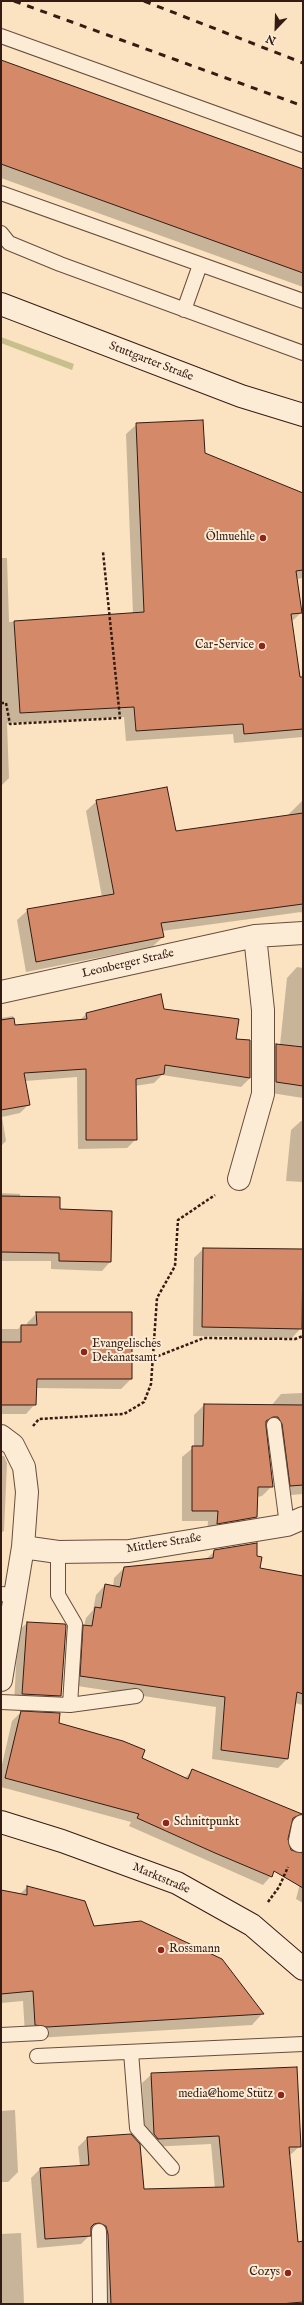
<!DOCTYPE html>
<html>
<head>
<meta charset="utf-8">
<style>
  body { margin:0 }
  #map { position:relative; width:304px; height:2305px; overflow:hidden; background:#fbe2c0; font-family:"IM FELL English",serif }
  canvas { display:block }
  .frame { position:absolute; inset:0; border:2px solid #341c14; pointer-events:none }
  .north { position:absolute; left:256px; top:8px; width:40px; height:40px; -webkit-text-stroke:3px #fcecd6; paint-order:stroke; rotate:203deg; font-size:11px; font-weight:700; line-height:16px; text-align:center; color:#341c14 }
  .north::after { content:''; display:block; margin:auto; width:14px; height:18px; background:#341c14; clip-path:polygon(50% 0,100% 100%,50% 72%,0 100%) }
</style>
</head>
<body>
<div id="map">
<canvas width="304" height="2305"></canvas>
<div class="frame"></div>
<div class="north">N</div>
</div>
<script>
const ctx = document.querySelector('canvas').getContext('2d');
ctx.lineJoin = 'round';
function fill(path, color) { ctx.fillStyle = color; ctx.fill(path, 'evenodd'); }
const shape = rows => new Path2D(rows.map(r => 'M' + r).join(''));
function strokePath(path, color, width, dash) { ctx.strokeStyle = color; ctx.lineWidth = width; ctx.lineCap = dash ? 'butt' : 'round'; ctx.setLineDash(dash || []); ctx.stroke(path); }
function write(font, color, halo, rows, align = 'center') {
  ctx.font = font + ' "IM FELL English",serif'; ctx.lineWidth = 4; ctx.setLineDash([]); ctx.textBaseline = 'middle'; ctx.strokeStyle = halo; ctx.fillStyle = color; for (const [text, x, y, turn = 0] of rows) {
    ctx.save(); ctx.translate(x, y); ctx.rotate((+turn || 0) * Math.PI / 180); ctx.textAlign = isNaN(turn) ? turn : align; if (halo) ctx.strokeText(text, 0, 0); ctx.fillText(text, 0, 0); ctx.restore();
  }
}
const green = shape([
  [1,337,74,364,72,370,1,343]
]);
const shadow = shape([
  [1,66,303,170,303,287,1,178],
  [137,424,204,454,303,494,303,578,296,579,301,613,291,622,299,678,303,678,303,737,234,743,233,734,126,741,124,717,7,723,9,778,1,786,1,558,7,558,9,622,133,614,126,434],
  [303,800,303,914,301,912,162,931,163,937,152,947,26,972,17,920,28,910,102,897,86,811,97,801,175,832,286,817],
  [297,967,303,968,303,1098,265,1092,265,1055,276,1045,280,1045,287,978],
  [164,1009,235,1040,250,1078,241,1087,162,1075,154,1083,135,1086,136,1139,127,1148,78,1149,77,1077,25,1081,29,1104,20,1113,2,1117,6,1141,1,1146,1,1018,13,1016,15,1026,79,1021,86,1014],
  [301,1121,303,1121,303,1182,286,1181,291,1130],
  [1,1193,20,1194,20,1198,59,1210,110,1262,102,1271,51,1269,51,1261,1,1261],
  [203,1249,303,1250,301,1328,292,1338,193,1336,194,1258],
  [37,1313,131,1379,121,1389,36,1388,35,1404,26,1414,1,1414,1,1329,18,1329,21,1326,27,1326,27,1323],
  [303,1393,303,1494,280,1496,270,1430,265,1427,272,1486,262,1496,257,1497,256,1517,246,1527,207,1534,208,1521,182,1521,182,1457,194,1447,194,1415,204,1405,271,1406,281,1394],
  [1,1456,4,1456,7,1463,4,1531,1,1533],
  [215,1551,256,1557,259,1568,303,1577,303,1705,295,1703,287,1759,278,1768,212,1759,216,1707,71,1685,74,1636,84,1626,86,1618,93,1610,96,1595,105,1585,113,1587,114,1578,124,1568,205,1560],
  [27,1623,64,1625,60,1696,52,1704,14,1703,18,1631],
  [21,1712,58,1724,184,1779,193,1770,271,1876,263,1885,129,1826,131,1822,1,1787,1,1769,12,1721],
  [303,1872,303,1903,296,1899],
  [27,1887,93,1927,221,1960,262,2014,252,2025,36,2038,25,2035,23,2001,1,2003,1,1891,20,1894],
  [152,2074,300,2146,289,2156,297,2243,303,2242,303,2304,102,2304,98,2236,90,2232,90,2235,81,2244,37,2248,31,2178,40,2169,80,2166,78,2147,87,2138,143,2190,215,2189,211,2144,148,2147,145,2143,142,2083],
  [15,2110,18,2172,8,2182,1,2182,1,2111],
  [21,2233,24,2303,1,2304,1,2234]
]);
const building = shape([
  [1,60,303,169,303,273,1,164,1,60],
  [203,420,205,453,303,493,303,570,296,571,302,613,291,614,300,677,303,677,303,729,244,734,243,724,136,731,134,707,20,713,14,621,144,612,136,423,203,420],
  [167,787,176,831,303,813,303,904,161,923,164,937,36,962,27,909,114,894,96,800,167,787],
  [161,994,164,1009,239,1019,236,1039,250,1040,250,1078,165,1065,164,1074,136,1079,137,1140,86,1140,86,1069,24,1073,30,1105,1,1110,1,1020,14,1018,15,1025,87,1019,86,1013,161,994],
  [276,1044,303,1047,303,1086,276,1082,276,1044],
  [1,1196,60,1197,60,1209,112,1211,111,1262,59,1261,59,1253,1,1252,1,1196],
  [203,1248,303,1249,302,1329,202,1327,203,1248],
  [36,1312,132,1312,132,1379,37,1379,36,1405,1,1405,1,1342,21,1342,21,1325,37,1325,36,1312],
  [204,1404,303,1405,303,1485,290,1486,282,1424,278,1417,273,1417,266,1421,266,1426,273,1487,258,1487,257,1517,217,1524,218,1511,192,1511,192,1446,203,1446,204,1404],
  [257,1543,257,1556,262,1557,260,1568,303,1576,303,1694,297,1692,288,1759,221,1750,225,1697,80,1676,83,1625,92,1626,95,1607,101,1608,105,1584,120,1587,124,1567,213,1558,214,1550,257,1543],
  [27,1622,65,1624,66,1626,61,1696,22,1694,27,1622],
  [21,1711,60,1713,59,1723,123,1741,145,1750,142,1758,188,1779,192,1769,302,1814,293,1818,288,1839,291,1850,303,1853,303,1888,274,1871,272,1877,215,1853,137,1818,139,1814,5,1778,21,1711],
  [27,1886,85,1901,94,1926,141,1921,222,1959,264,2014,47,2027,35,2025,33,1991,1,1994,1,1890,27,1895,27,1886],
  [297,2067,301,2147,289,2147,298,2242,303,2241,303,2302,280,2304,111,2304,108,2234,106,2226,99,2223,94,2224,91,2227,91,2236,45,2239,40,2168,89,2165,87,2137,131,2134,140,2144,144,2189,224,2187,219,2136,158,2139,154,2134,151,2073,297,2067]
]);
const path = shape([
  [1,703,6,703,10,724,120,718,103,552],
  [153,1358,204,1338,295,1339,303,1336],
  [33,1426,39,1419,124,1414,144,1402,151,1384,157,1298,175,1266,178,1220,215,1195],
  [268,1902,279,1887,288,1867]
]);
const lane = shape([
  [1,36,303,145],
  [1,193,303,301],
  [1,233,9,243,60,264,303,353],
  [184,310,200,265],
  [274,1425,287,1525],
  [58,1552,58,1595,75,1624,70,1705],
  [1,1594,15,1595],
  [1,1702,70,1705,136,1696],
  [1,2035,41,2033],
  [131,2052,137,2128,172,2168],
  [37,2056,303,2044],
  [99,2231,100,2304]
]);
const street = shape([
  [1,992,255,936,303,933],
  [239,1179,263,1094,263,1010,255,936],
  [1,1436,13,1445,24,1467,27,1492,23,1547,1,1680],
  [23,1547,58,1552,129,1551,287,1525,303,1518],
  [300,1841,303,1826]
]);
const secondary = shape([
  [1,304,241,396,303,415],
  [1,1822,62,1841,177,1883,252,1925,303,1969]
]);
const rail = shape([
  [14,1,303,106],
  [144,1,303,63]
]);
const markers = [
  [263,538,4,"#8f2418"],
  [262,646,4,"#8f2418"],
  [84,1352,4,"#8f2418"],
  [166,1823,4,"#8f2418"],
  [161,1950,4,"#8f2418"],
  [281,2095,4,"#8f2418"],
  [288,2273,4,"#8f2418"]
];
const streetNames = [
  ["Stuttgarter Straße",151,362,21],
  ["Leonberger Straße",128,964,-13],
  ["Mittlere Straße",164,1544,-9],
  ["Marktstraße",161,1879,23]
];
const poiNames = [
  ["Ölmuehle",255,538],
  ["Car-Service",254,646],
  ["Evangelisches",92,1345,"left"],
  ["Dekanatsamt",92,1359,"left"],
  ["Schnittpunkt",174,1823,"left"],
  ["Rossmann",169,1950,"left"],
  ["media@home Stütz",273,2095],
  ["Cozys",280,2273]
];
fill(green, '#c7c08d');
fill(shadow, '#0003');
fill(building, '#d48a69');
strokePath(building, '#341c14', 1);
strokePath(lane, '#664e3f', 16);
strokePath(street, '#664e3f', 24);
strokePath(secondary, '#341c14', 24);
strokePath(path, '#341c14', 2.5, [3, 2]);
strokePath(lane, '#fcecd6', 14);
strokePath(street, '#fcecd6', 22);
strokePath(secondary, '#fcecd6', 22);
strokePath(rail, '#341c14', 3, [7, 7]);
for (const [x, y, r, color] of markers) { const dot = new Path2D(); dot.arc(x, y, r, 0, 2 * Math.PI); ctx.fillStyle = color; ctx.fill(dot); strokePath(dot, '#fcecd6', 1.5); }
write('12px', '#341c14', '#fcecd6', streetNames);
write('12px', '#341c14', '#fcecd6', poiNames, 'right');
</script>
</body>
</html>
